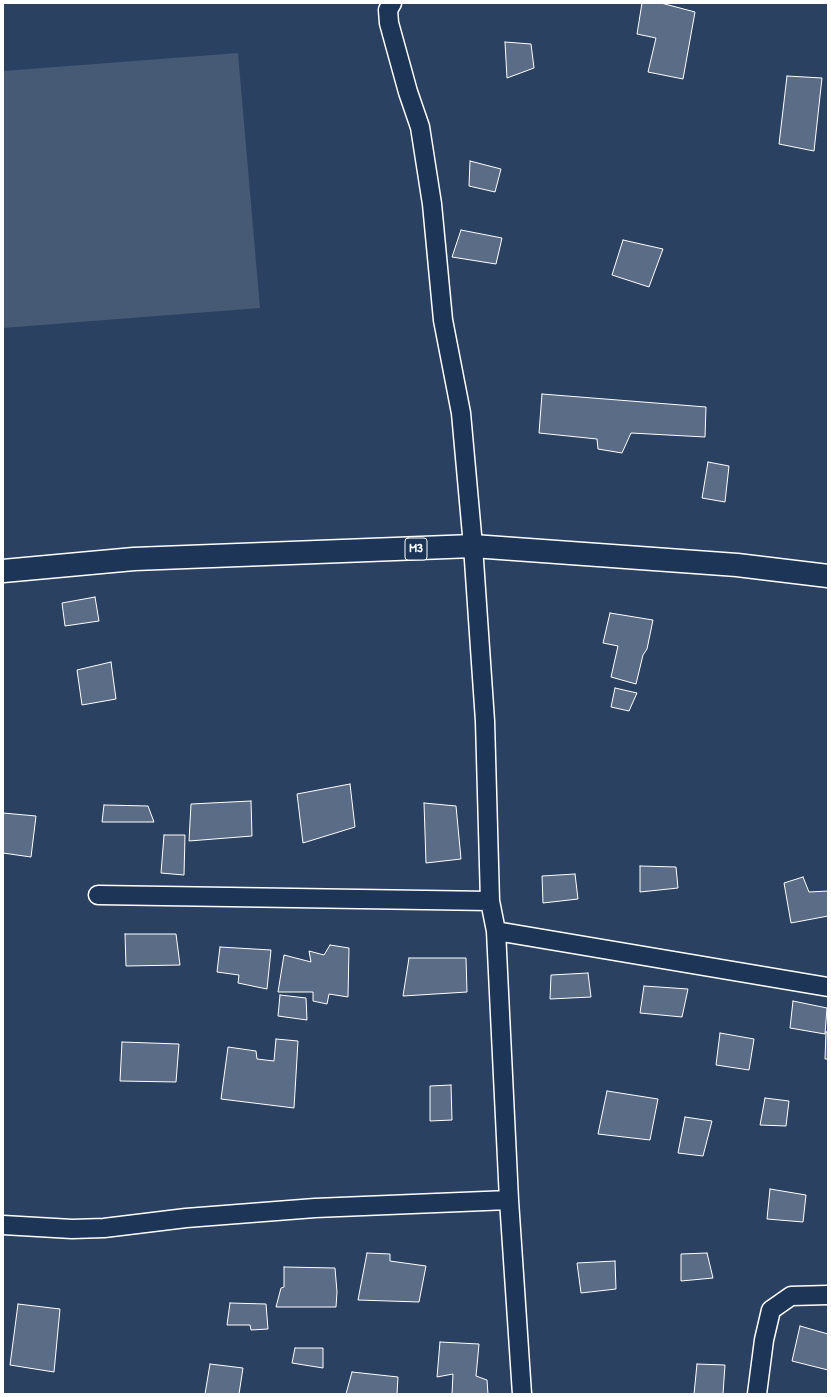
<!DOCTYPE html>
<html>
<head>
<meta charset="utf-8">
<style>
  body { margin:0 }
  #map { position:relative; width:831px; height:1397px; overflow:hidden; background:#2a4161; font-family:"Patrick Hand",sans-serif }
  canvas { display:block }
  .frame { position:absolute; inset:0; border:4px solid #fff; pointer-events:none }
</style>
</head>
<body>
<div id="map">
<canvas width="831" height="1397"></canvas>
<div class="frame"></div>
</div>
<script>
const ctx = document.querySelector('canvas').getContext('2d');
ctx.lineJoin = 'round';
function fill(path, color) { ctx.fillStyle = color; ctx.fill(path, 'evenodd'); }
const shape = rows => new Path2D(rows.map(r => 'M' + r).join(''));
function strokePath(path, color, width, dash) { ctx.strokeStyle = color; ctx.lineWidth = width; ctx.lineCap = dash ? 'butt' : 'round'; ctx.setLineDash(dash || []); ctx.stroke(path); }
function write(font, color, halo, rows, align = 'center') {
  ctx.font = font + ' "Patrick Hand",sans-serif'; ctx.lineWidth = 3; ctx.setLineDash([]); ctx.textBaseline = 'middle'; ctx.strokeStyle = halo; ctx.fillStyle = color; for (const [text, x, y, turn = 0] of rows) {
    ctx.save(); ctx.translate(x, y); ctx.rotate((+turn || 0) * Math.PI / 180); ctx.textAlign = isNaN(turn) ? turn : align; if (halo) ctx.strokeText(text, 0, 0); ctx.fillText(text, 0, 0); ctx.restore();
  }
}
const green = shape([
  [238,53,260,308,3,328,3,71]
]);
const building = shape([
  [642,3,661,3,695,12,683,79,648,72,656,38,637,34,642,3],
  [505,42,531,44,534,68,507,78,505,42],
  [787,76,822,78,814,151,779,144,787,76],
  [470,161,501,169,495,192,469,186,470,161],
  [461,230,502,238,496,264,452,257,461,230],
  [623,240,663,249,649,287,612,275,623,240],
  [542,394,706,407,705,437,631,433,622,453,598,449,597,439,539,433,542,394],
  [708,462,729,466,725,502,702,498,708,462],
  [95,597,99,621,65,626,62,603,95,597],
  [610,613,653,620,647,649,643,655,636,684,611,677,618,646,603,643,610,613],
  [111,662,116,699,82,705,77,670,111,662],
  [615,688,637,693,629,711,611,707,615,688],
  [350,784,355,827,303,843,297,794,350,784],
  [251,801,252,836,189,841,191,804,251,801],
  [424,803,456,806,461,859,426,863,424,803],
  [104,805,148,806,154,822,102,822,104,805],
  [3,813,36,816,31,857,3,853,3,813],
  [164,835,185,835,184,875,161,873,164,835],
  [640,866,676,867,678,888,640,892,640,866],
  [575,874,578,899,543,903,542,876,575,874],
  [803,877,809,892,828,891,828,916,791,923,784,883,803,877],
  [125,934,176,934,180,965,126,966,125,934],
  [330,945,349,948,348,997,329,994,327,1004,313,1001,313,992,278,992,284,955,311,962,309,951,324,955,330,945],
  [220,947,271,950,267,989,238,983,239,975,217,972,220,947],
  [409,958,466,958,467,992,403,996,409,958],
  [588,973,591,997,550,999,551,975,588,973],
  [644,986,688,989,682,1017,640,1013,644,986],
  [280,995,306,998,307,1020,278,1016,280,995],
  [793,1001,827,1008,825,1034,790,1028,793,1001],
  [826,1032,828,1032,828,1059,825,1059,826,1032],
  [720,1033,754,1039,749,1070,716,1065,720,1033],
  [276,1039,298,1041,294,1108,221,1099,228,1047,256,1051,257,1059,274,1061,276,1039],
  [122,1042,179,1044,176,1082,120,1081,122,1042],
  [451,1085,452,1120,430,1121,430,1086,451,1085],
  [607,1091,658,1099,650,1140,598,1134,607,1091],
  [765,1098,789,1101,786,1126,760,1125,765,1098],
  [685,1117,712,1121,703,1156,678,1153,685,1117],
  [770,1189,806,1195,803,1222,767,1219,770,1189],
  [367,1253,390,1254,390,1261,426,1266,419,1302,358,1300,367,1253],
  [707,1253,713,1278,681,1281,681,1254,707,1253],
  [615,1261,616,1289,581,1293,577,1263,615,1261],
  [284,1267,335,1268,337,1292,336,1307,276,1307,281,1288,284,1287,284,1267],
  [230,1303,266,1304,268,1329,251,1330,250,1325,227,1325,230,1303],
  [18,1304,60,1309,54,1372,10,1365,18,1304],
  [800,1326,828,1334,828,1370,792,1361,800,1326],
  [440,1342,479,1344,476,1376,487,1380,488,1394,452,1394,453,1374,437,1377,440,1342],
  [295,1348,323,1348,323,1368,292,1363,295,1348],
  [210,1364,243,1368,239,1394,205,1394,210,1364],
  [697,1364,725,1365,723,1394,694,1394,697,1364],
  [352,1372,398,1377,397,1394,346,1394,352,1372]
]);
const minor = shape([
  [392,3,388,10,389,23,408,92,420,127,432,204,443,320,461,413,473,546,485,721,490,901,496,931,509,1200,522,1394],
  [98,895,490,901],
  [496,931,828,987],
  [3,1225,72,1229,104,1228,186,1218,315,1208,509,1200],
  [757,1394,764,1340,771,1310,791,1296,828,1295]
]);
const primary = shape([
  [3,571,134,559,473,546,737,565,828,576]
]);
const shields = [
  [416,549,22]
];
const shieldNames = [
  ["M3",416,549]
];
fill(green, '#465975');
fill(building, '#5b6c86');
strokePath(building, '#fff', 1);
strokePath(minor, '#fff', 21);
strokePath(primary, '#fff', 25);
strokePath(minor, '#1d3557', 18);
strokePath(primary, '#1d3557', 22);
for (const [x, y, w] of shields) { const box = new Path2D(); box.roundRect(x - w / 2, y - 11, w, 22, 3); ctx.fillStyle = '#1d3557'; ctx.fill(box); strokePath(box, '#fff', 1); }
write('bold 13px', '#fff', null, shieldNames);
</script>
</body>
</html>
